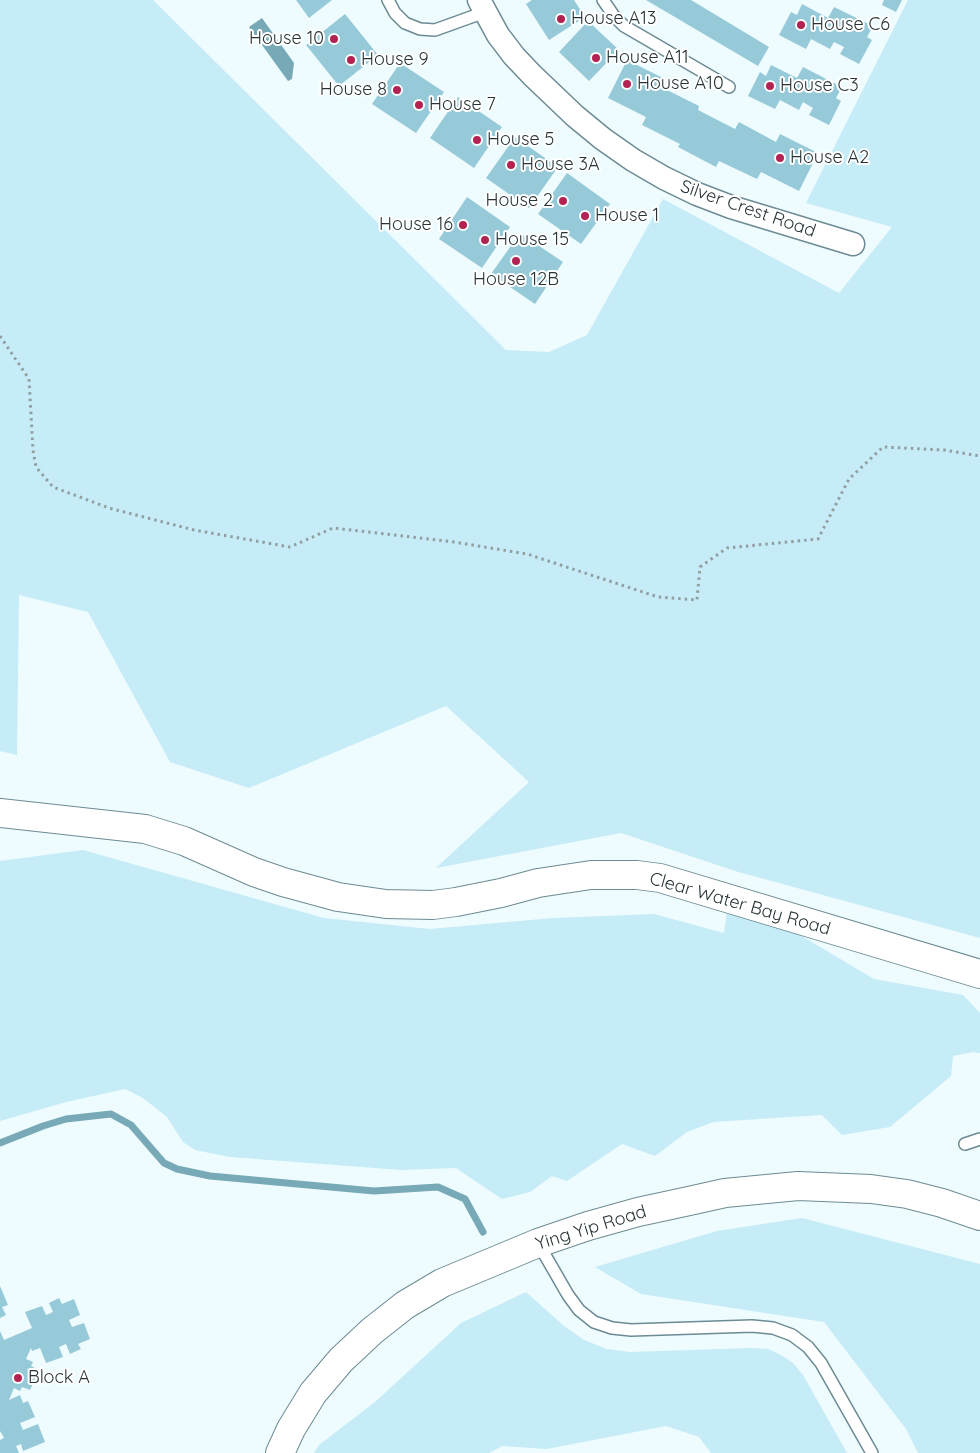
<!DOCTYPE html>
<html>
<head>
<meta charset="utf-8">
<style>
  body { margin:0 }
  canvas { display:block; background:#eefbff }
</style>
</head>
<body>
<canvas width="980" height="1453"></canvas>
<script>
const ctx = document.querySelector('canvas').getContext('2d');
ctx.lineJoin = 'round';
function fill(path, color) { ctx.fillStyle = color; ctx.fill(path, 'evenodd'); }
const shape = rows => new Path2D(rows.map(r => 'M' + r).join(''));
function strokePath(path, color, width, dash) { ctx.strokeStyle = color; ctx.lineWidth = width; ctx.lineCap = dash ? 'butt' : 'round'; ctx.setLineDash(dash || []); ctx.stroke(path); }
function write(font, color, halo, rows, align = 'center') {
  ctx.font = font + ' Quicksand,sans-serif'; ctx.lineWidth = 4; ctx.setLineDash([]); ctx.textBaseline = 'middle'; ctx.strokeStyle = halo; ctx.fillStyle = color; for (const [text, x, y, turn = 0] of rows) {
    ctx.save(); ctx.translate(x, y); ctx.rotate((+turn || 0) * Math.PI / 180); ctx.textAlign = isNaN(turn) ? turn : align; if (halo) ctx.strokeText(text, 0, 0); ctx.fillText(text, 0, 0); ctx.restore();
  }
}
const green = shape([
  [0,0,153,0,506,350,549,352,587,335,663,199,839,293,892,227,806,203,908,0,980,0,980,938,735,871,621,833,436,868,529,782,446,706,249,788,170,762,88,612,19,595,17,755,0,751],
  [83,850,324,918,430,929,553,918,654,914,724,933,727,911,795,932,874,979,963,995,980,1013,980,1053,973,1052,953,1056,951,1076,890,1127,842,1135,822,1115,713,1122,687,1132,655,1156,622,1144,567,1181,552,1176,530,1192,502,1199,456,1168,401,1170,230,1157,195,1150,183,1142,167,1117,143,1098,125,1089,66,1102,0,1121,0,861],
  [802,1218,980,1264,980,1453,918,1453,906,1429,824,1322,641,1294,595,1267,717,1231],
  [526,1292,564,1326,584,1340,607,1349,630,1352,751,1348,768,1349,781,1355,793,1363,803,1375,847,1453,711,1453,699,1437,666,1426,547,1449,502,1446,489,1453,314,1453,319,1445,375,1402,461,1323]
]);
const water = shape([
  [262,18,294,63,292,79,288,81,249,27]
]);
const stream = shape([
  [0,1143,43,1126,66,1119,111,1114,131,1125,164,1163,177,1169,210,1176,374,1191,438,1187,465,1199,483,1232]
]);
const building = shape([
  [296,0,332,0,309,18],
  [532,0,574,0,585,17,549,40,526,4],
  [646,0,691,0,769,47,758,66],
  [884,0,902,0,896,12,882,5],
  [802,4,828,18,834,7,873,26,867,37,872,40,859,64,840,54,844,47,834,42,830,49,811,39,806,49,779,35,791,12,797,15],
  [345,14,378,55,339,86,306,45],
  [588,21,619,50,589,81,559,52],
  [627,60,665,79,661,87,699,106,698,110,735,129,739,122,776,142,780,134,818,153,799,191,761,172,757,179,719,161,716,167,678,147,680,144,642,125,646,117,608,98],
  [400,63,444,92,416,133,372,104],
  [771,65,797,78,803,67,842,87,836,98,841,101,829,125,809,115,813,108,803,102,799,110,780,100,775,109,748,96,760,72,766,76],
  [458,97,502,127,474,168,430,138],
  [515,137,558,167,529,208,486,178],
  [567,173,610,204,581,244,538,214],
  [467,197,510,227,482,268,439,239],
  [520,233,563,262,535,304,491,274],
  [0,1286,8,1305,2,1307,6,1315,0,1318],
  [59,1298,62,1304,74,1299,80,1315,69,1320,72,1327,84,1323,90,1339,78,1344,81,1349,70,1354,66,1344,59,1347,63,1357,46,1363,40,1348,32,1351,31,1348,26,1359,33,1362,31,1366,39,1370,30,1390,22,1387,20,1391,14,1388,9,1400,20,1395,23,1403,28,1401,35,1417,20,1423,23,1430,38,1424,45,1442,23,1451,21,1444,16,1446,19,1453,0,1453,0,1440,4,1438,0,1431,0,1331,4,1340,32,1328,25,1312,42,1306,46,1315,53,1312,49,1303]
]);
const path = shape([
  [0,336,29,379,33,450,36,467,53,487,109,508,194,530,290,547,333,528,454,542,527,554,658,597,697,600,700,567,727,548,818,539,849,479,883,447,944,450,980,456]
]);
const lane = shape([
  [388,0,395,13,405,23,420,29,435,30,485,12],
  [603,0,614,16,624,26,729,87],
  [965,1144,980,1139],
  [538,1243,568,1295,579,1310,594,1322,612,1328,631,1330,752,1326,773,1328,792,1335,808,1347,821,1363,872,1453]
]);
const street = shape([
  [479,0,498,35,514,56,532,75,575,116,603,139,633,160,664,178,697,194,731,207,853,244]
]);
const secondary = shape([
  [0,813,145,829,184,841,254,872,283,882,338,897,386,904,433,905,456,902,501,893,538,883,591,875,637,875,660,878,980,974],
  [280,1453,291,1429,313,1393,341,1360,372,1331,405,1305,442,1283,538,1243,588,1226,638,1212,689,1201,725,1193,798,1186,871,1189,907,1194,942,1203,980,1216]
]);
const markers = [
  [561,19,5,"#b22253"],
  [801,25,5,"#b22253"],
  [334,39,5,"#b22253"],
  [596,58,5,"#b22253"],
  [351,60,5,"#b22253"],
  [627,84,5,"#b22253"],
  [770,86,5,"#b22253"],
  [397,90,5,"#b22253"],
  [419,105,5,"#b22253"],
  [477,140,5,"#b22253"],
  [780,158,5,"#b22253"],
  [511,165,5,"#b22253"],
  [563,201,5,"#b22253"],
  [585,216,5,"#b22253"],
  [463,225,5,"#b22253"],
  [485,240,5,"#b22253"],
  [516,261,5,"#b22253"],
  [18,1378,5,"#b22253"]
];
const poiNames = [
  ["House A13",571,19],
  ["House C6",811,25],
  ["House 10",324,39,"right"],
  ["House A11",606,58],
  ["House 9",361,60],
  ["House A10",637,84],
  ["House C3",780,86],
  ["House 8",387,90,"right"],
  ["House 7",429,105],
  ["House 5",487,140],
  ["House A2",790,158],
  ["House 3A",521,165],
  ["House 2",553,201,"right"],
  ["House 1",595,216],
  ["House 16",453,225,"right"],
  ["House 15",495,240],
  ["House 12B",516,280,"center"],
  ["Block A",28,1378]
];
const streetNames = [
  ["Silver Crest Road",748,209,19],
  ["Clear Water Bay Road",740,904,16],
  ["Ying Yip Road",591,1228,-17]
];
fill(green, '#c5ecf7');
fill(water, '#77a9b7');
strokePath(stream, '#77a9b7', 7);
fill(building, '#97cad8');
strokePath(lane, '#6c8b94', 14);
strokePath(street, '#6c8b94', 25);
strokePath(secondary, '#6c8b94', 30);
strokePath(path, '#929fa2', 3, [2.5, 4]);
strokePath(lane, '#fff', 11);
strokePath(street, '#fff', 22);
strokePath(secondary, '#fff', 28);
for (const [x, y, r, color] of markers) { const dot = new Path2D(); dot.arc(x, y, r, 0, 2 * Math.PI); ctx.fillStyle = color; ctx.fill(dot); strokePath(dot, '#fff', 2); }
write('18px', '#273437', '#fff', poiNames, 'left');
write('18px', '#273437', '#fff', streetNames);
</script>
</body>
</html>
